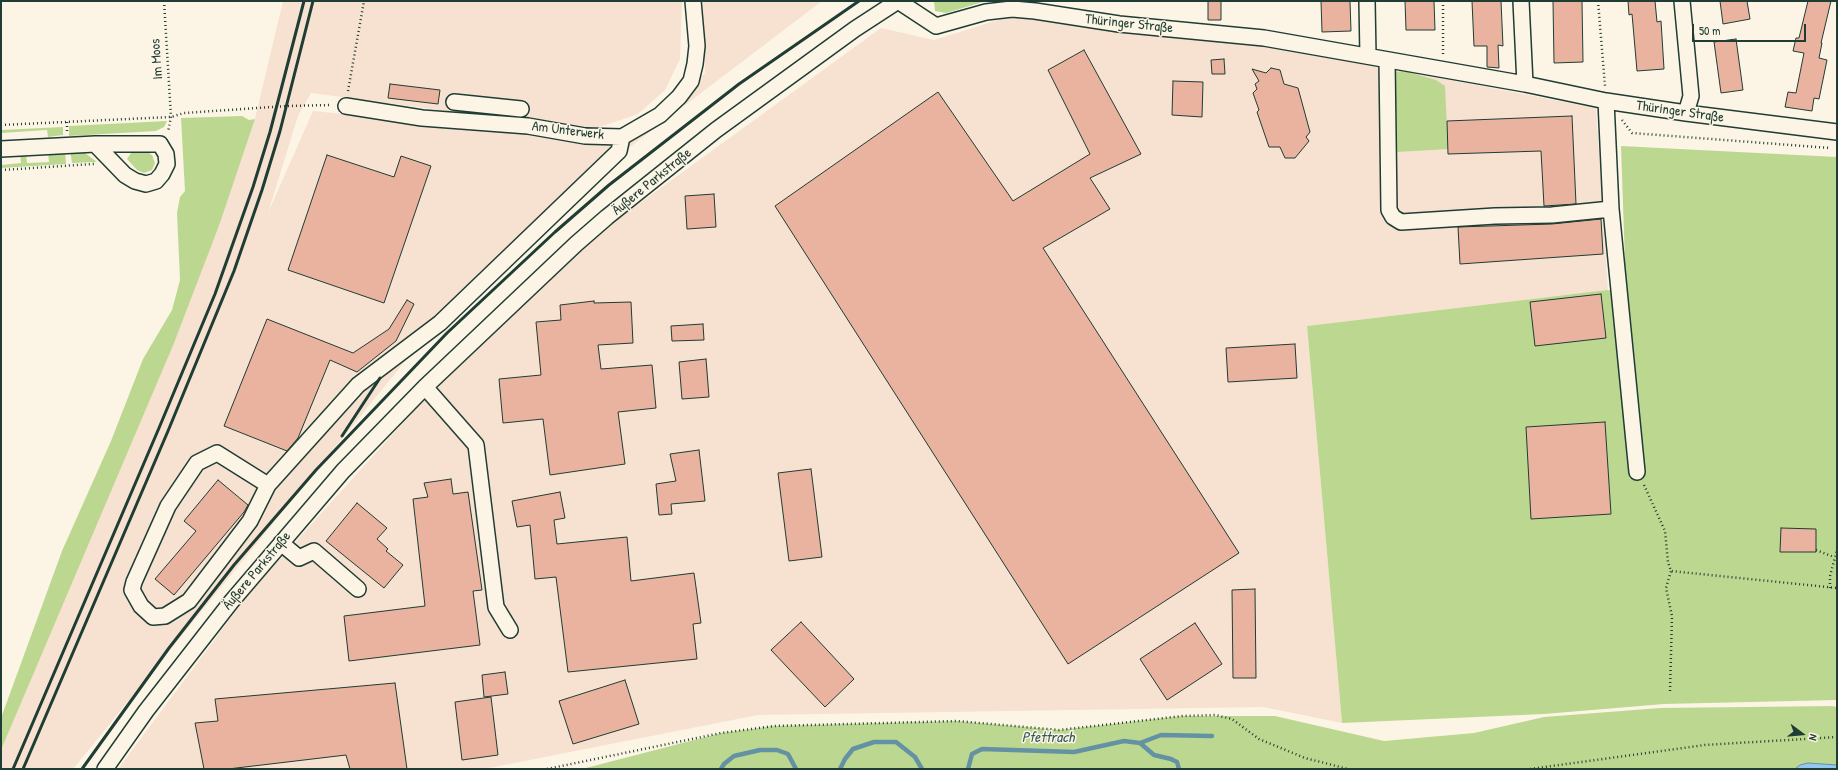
<!DOCTYPE html>
<html>
<head>
<meta charset="utf-8">
<style>
  body { margin:0 }
  #map { position:relative; width:1838px; height:770px; overflow:hidden; background:#fcf5e5; font-family:"Patrick Hand",sans-serif }
  canvas { display:block }
  .frame { position:absolute; inset:0; border:2px solid #1f3d34; pointer-events:none }
  .north { position:absolute; left:1782px; top:714px; width:40px; height:40px; -webkit-text-stroke:3px #fcf5e5; paint-order:stroke; rotate:106deg; font-size:11px; font-weight:700; line-height:16px; text-align:center; color:#1f3d34 }
  .north::after { content:''; display:block; margin:auto; width:14px; height:18px; background:#1f3d34; clip-path:polygon(50% 0,100% 100%,50% 72%,0 100%) }
  .scale { position:absolute; left:1692px; top:24px; width:114px; height:18px; box-sizing:border-box; border:2px solid #1f3d34; border-top:0; padding-left:5px; font-size:12px; line-height:14px; white-space:nowrap; color:#1f3d34; -webkit-text-stroke:3px #fcf5e5; paint-order:stroke }
</style>
</head>
<body>
<div id="map">
<canvas width="1838" height="770"></canvas>
<div class="frame"></div>
<div class="north">N</div>
<div class="scale">50 m</div>
</div>
<script>
const ctx = document.querySelector('canvas').getContext('2d');
ctx.lineJoin = 'round';
function fill(path, color) { ctx.fillStyle = color; ctx.fill(path, 'evenodd'); }
const shape = rows => new Path2D(rows.map(r => 'M' + r).join(''));
function strokePath(path, color, width, dash) { ctx.strokeStyle = color; ctx.lineWidth = width; ctx.lineCap = dash ? 'butt' : 'round'; ctx.setLineDash(dash || []); ctx.stroke(path); }
function write(font, color, halo, rows, align = 'center') {
  ctx.font = font + ' "Patrick Hand",sans-serif'; ctx.lineWidth = 3; ctx.setLineDash([]); ctx.textBaseline = 'middle'; ctx.strokeStyle = halo; ctx.fillStyle = color; for (const [text, x, y, turn = 0] of rows) {
    ctx.save(); ctx.translate(x, y); ctx.rotate((+turn || 0) * Math.PI / 180); ctx.textAlign = isNaN(turn) ? turn : align; if (halo) ctx.strokeText(text, 0, 0); ctx.fillText(text, 0, 0); ctx.restore();
  }
}
const built = shape([
  [283,1,682,1,680,59,665,90,638,114,591,130,311,93,298,116,268,213,313,111,628,142,705,73,702,1,822,1,630,147,415,349,73,769,1,769,1,750,220,223,255,119],
  [1011,16,1263,44,1596,108,1608,290,1307,326,1342,723,1263,707,758,715,484,769,118,769,250,592,421,403,596,235,881,28,934,40]
]);
const green = shape([
  [934,1,986,1,946,13,935,11],
  [1404,71,1436,80,1445,86,1448,149,1397,152,1392,76,1395,72],
  [242,116,249,120,255,119,220,223,174,343,1,750,1,718,62,551,111,441,143,359,172,310,180,280,177,213,180,197,185,191,181,118],
  [167,121,164,127,156,131,69,136,69,126],
  [63,127,63,135,48,137,47,130,1,133,1,130],
  [1621,146,1837,157,1837,700,1664,704,1544,714,1342,723,1307,326,1607,290,1626,292],
  [65,150,66,164,1,168,1,165,21,163,20,153,26,153,27,163,49,162,48,152],
  [70,150,85,153,97,162,72,163],
  [146,151,152,155,155,163,152,170,144,173,137,170,127,159,131,153],
  [1832,706,1837,707,1837,769,582,769,721,733,774,726,957,721,1059,730,1182,716,1275,716,1384,741,1474,733,1544,717,1660,708]
]);
const water = shape([
  [1808,763,1837,765,1837,769,1795,769,1800,765,1808,763]
]);
const stream = shape([
  [1140,743,1161,735,1212,736],
  [721,769,724,764,734,756,760,750,777,750,788,754,796,769],
  [840,769,845,759,853,749,874,742,896,742,915,757,922,769],
  [968,769,972,754,982,749,1074,752,1124,741,1140,743,1154,755,1171,759,1177,762,1179,769]
]);
const building = shape([
  [1208,1,1221,1,1221,20,1208,20,1208,1],
  [1321,1,1350,1,1351,31,1322,32,1321,1],
  [1405,1,1434,1,1435,30,1406,30,1405,1],
  [1472,1,1501,1,1503,46,1498,45,1499,68,1487,67,1487,46,1474,46,1472,1],
  [1553,1,1582,1,1583,62,1554,63,1553,1],
  [1628,1,1655,1,1657,22,1661,21,1664,69,1637,71,1632,14,1629,15,1628,1],
  [1720,1,1747,1,1750,19,1723,24,1720,1],
  [1808,1,1831,1,1821,43,1822,43,1819,58,1827,60,1819,99,1814,98,1812,111,1785,107,1788,92,1796,93,1804,53,1793,51,1796,38,1799,38,1808,1],
  [1736,39,1743,90,1721,93,1714,42,1736,39],
  [1084,50,1141,154,1090,178,1110,209,1043,248,1239,553,1068,664,775,206,938,92,1013,201,1090,154,1048,70,1084,50],
  [1224,59,1225,74,1212,74,1211,60,1224,59],
  [1271,68,1280,70,1284,84,1298,88,1310,132,1306,137,1309,141,1295,158,1285,158,1280,147,1269,147,1257,112,1259,110,1253,93,1257,89,1255,84,1259,81,1252,69,1266,73,1271,68],
  [1173,81,1203,82,1202,117,1172,115,1173,81],
  [390,84,440,90,438,104,388,98,390,84],
  [1572,116,1576,204,1544,206,1541,151,1448,154,1447,121,1572,116],
  [327,155,394,177,401,156,431,166,384,303,288,270,327,155],
  [714,194,716,227,687,229,685,196,714,194],
  [1601,219,1603,254,1460,264,1458,227,1552,224,1601,219],
  [1601,294,1606,338,1535,346,1530,302,1601,294],
  [407,300,414,304,396,341,357,372,330,360,298,438,287,451,224,426,267,319,353,353,389,329,407,300],
  [594,301,594,303,631,302,633,343,598,345,601,369,652,365,656,408,618,412,625,464,550,475,543,419,503,423,499,379,541,375,536,322,561,320,560,305,594,301],
  [703,324,704,340,672,341,671,326,703,324],
  [1295,344,1297,378,1228,382,1226,348,1295,344],
  [706,359,709,397,682,399,679,362,706,359],
  [1605,422,1611,514,1531,519,1526,427,1605,422],
  [699,450,705,501,671,504,672,514,659,515,656,484,676,481,670,454,699,450],
  [811,469,822,557,789,561,778,473,811,469],
  [451,479,453,494,468,492,482,590,473,591,480,645,349,661,344,616,425,606,413,499,428,497,424,483,451,479],
  [218,480,248,505,244,512,174,595,155,579,196,531,184,521,218,480],
  [560,492,565,518,554,520,557,544,627,537,631,581,694,573,701,623,693,624,697,659,568,672,556,577,535,579,530,525,517,527,512,501,560,492],
  [357,503,387,528,377,539,388,549,386,551,403,565,384,588,326,541,357,503],
  [1781,528,1816,529,1816,552,1780,552,1781,528],
  [1255,589,1256,678,1233,678,1232,590,1255,589],
  [801,622,854,679,825,707,771,650,801,622],
  [1195,623,1222,664,1167,700,1140,659,1195,623],
  [505,672,508,694,484,697,482,675,505,672],
  [625,680,639,724,573,744,559,701,625,680],
  [395,683,407,769,350,769,346,755,228,769,204,769,195,723,218,721,215,699,395,683],
  [491,697,498,755,462,760,455,702,491,697]
]);
const path = shape([
  [164,1,171,117,168,132],
  [1598,1,1605,86],
  [1443,54,1443,1],
  [348,91,364,1],
  [1622,120,1632,133,1830,148],
  [67,122,67,131],
  [1,125,171,117,184,113,287,106,331,105],
  [1,170,94,164],
  [1644,485,1665,531,1668,562,1671,571,1837,588],
  [1816,550,1834,557],
  [1830,588,1830,576,1837,550],
  [1670,691,1672,616,1666,588,1671,571],
  [547,769,721,733,774,726,957,721,1059,730,1182,716,1215,715,1232,719,1259,739,1305,758,1348,769],
  [1530,769,1705,745,1837,737]
]);
const minor = shape([
  [898,1,936,26,986,12,1012,9,1035,11,1119,24,1264,38,1525,84,1606,101,1686,113,1837,132],
  [1367,1,1368,56],
  [1521,1,1525,84],
  [1682,1,1691,96,1686,113],
  [1387,60,1389,210,1393,217,1401,222,1495,216,1552,215,1611,209],
  [1606,101,1611,209,1637,472],
  [454,102,521,109],
  [346,106,422,118,528,126,585,136,622,137,660,115,679,97,691,81,695,64,697,46,693,1],
  [1,149,95,144,160,144,166,154,167,164,162,174,156,181,146,184,135,181,125,175,95,144],
  [425,387,476,445,496,607,510,630],
  [268,485,250,521,189,601,165,616,153,617,141,606,132,590,134,582,168,506,197,463,217,453,268,485,358,385,440,323,619,151,622,137],
  [281,543,299,558,314,551,358,589],
  [105,769,146,711,231,602,343,471,425,387,576,244,607,217,716,130,855,29,898,1]
]);
const rail = shape([
  [342,436,380,378],
  [13,769,159,428,215,294,253,187,270,132,304,1],
  [23,769,168,431,234,271,262,190,280,131,313,1],
  [82,769,169,648,234,565,316,470,447,333,555,232,609,185,739,84,859,1]
]);
const streetNames = [
  ["Thüringer Straße",1129,24,6],
  ["Im Moos",157,59,-94],
  ["Thüringer Straße",1680,112,8],
  ["Am Unterwerk",568,131,7],
  ["Äußere Parkstraße",652,182,-39],
  ["Äußere Parkstraße",257,571,-50]
];
const waterNames = [
  ["Pfettrach",1048,738]
];
fill(built, '#f7e1d0');
fill(green, '#bcd890');
fill(water, '#93c9f1');
strokePath(water, '#6591a5', 1);
strokePath(stream, '#6591a5', 4.5);
fill(building, '#eab3a0');
strokePath(building, '#1f3d34', 1);
strokePath(minor, '#1f3d34', 18);
strokePath(path, '#1f3d34', 2.5, [1, 3]);
strokePath(minor, '#fcf5e5', 15);
strokePath(rail, '#1f3d34', 3);
write('14px', '#1f3d34', '#fcf5e5', streetNames);
write('italic 15px', '#36595a', '#fcf5e5', waterNames);
</script>
</body>
</html>
